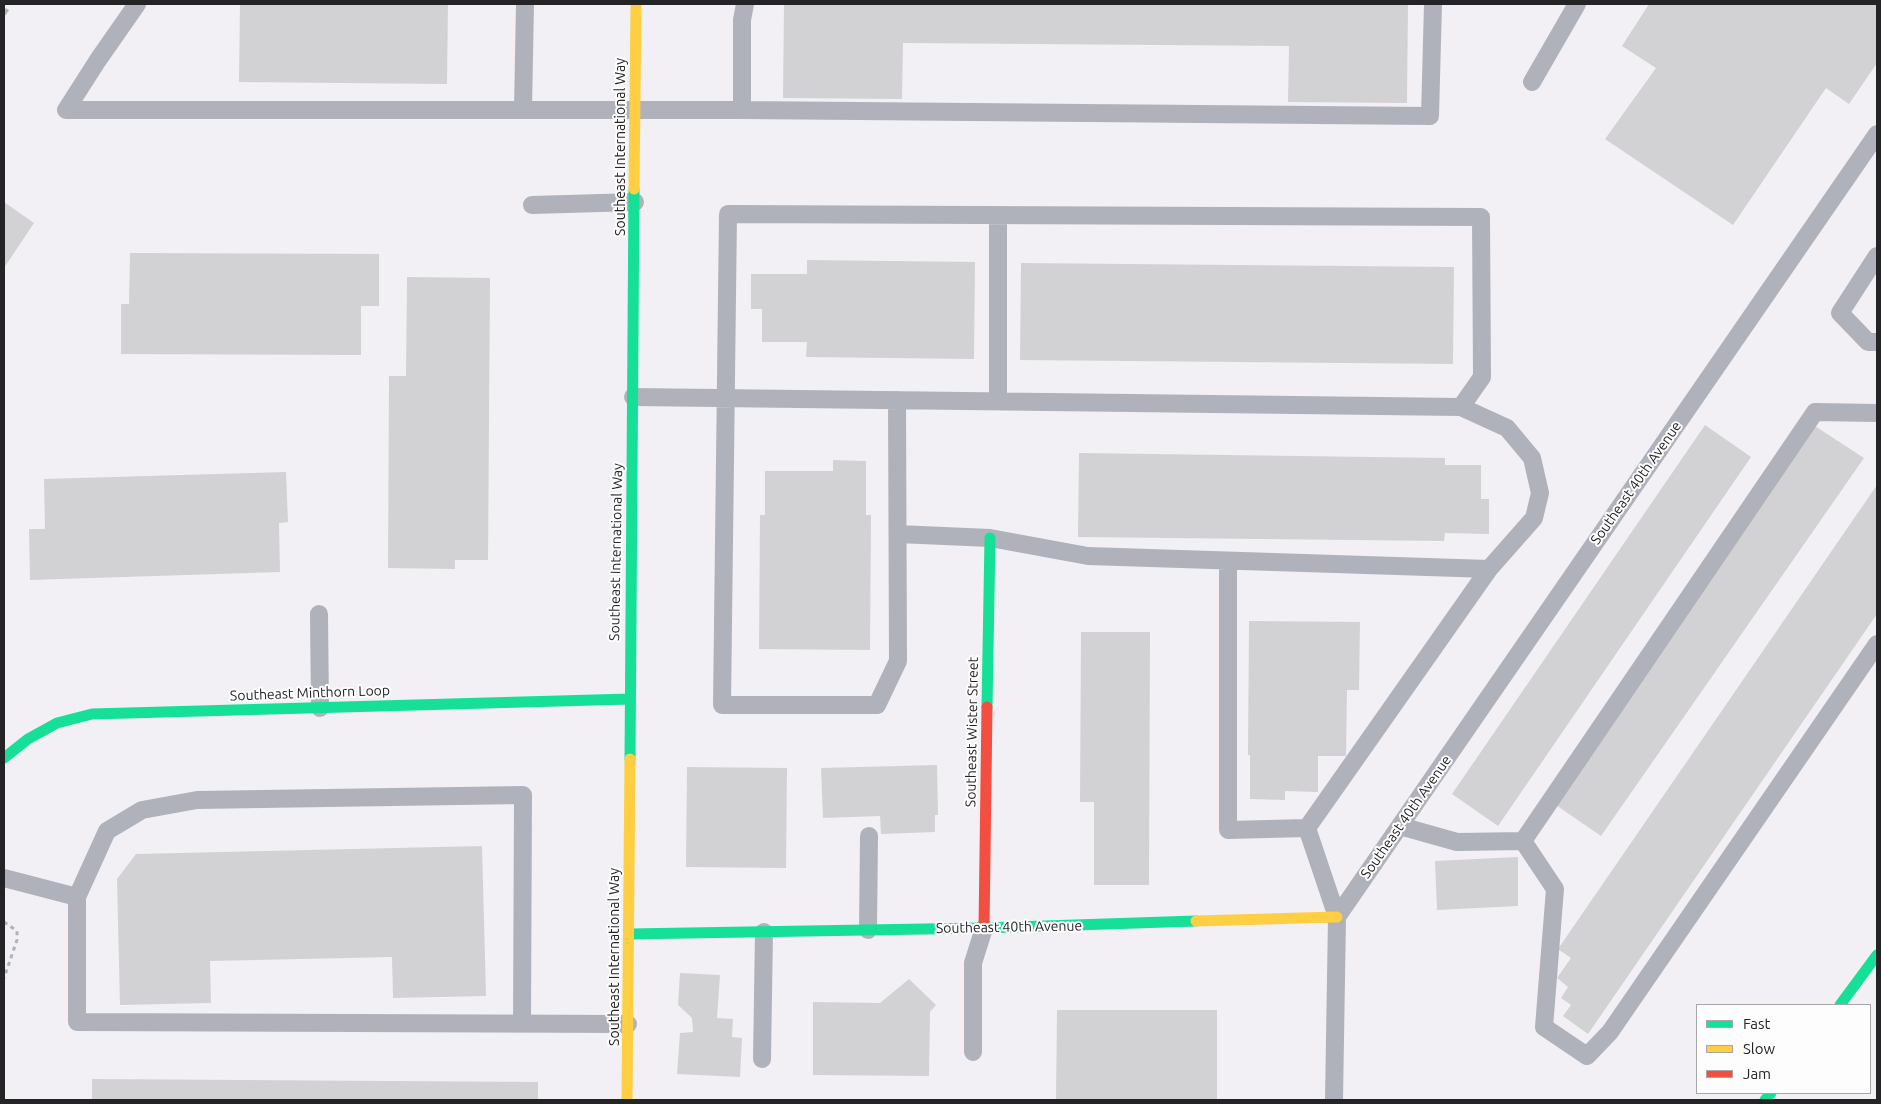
<!DOCTYPE html>
<html>
<head>
<meta charset="utf-8">
<style>
  body { margin:0 }
  #map { position:relative; width:1881px; height:1104px; overflow:hidden; background:#f2f0f4; font-family:Ubuntu,sans-serif }
  canvas { display:block }
  .frame { position:absolute; inset:0; border:5px solid #242326; pointer-events:none }
  .legend { position:absolute; left:1696px; top:1004px; width:175px; height:90px; box-sizing:border-box; background:#fefdfe; border:1px solid #a7a6a8; margin:0; padding:6px 9px; list-style:none; font-size:15px; color:#242326 }
  .legend li { display:flex; align-items:center; gap:10px; height:25px }
  .legend b { width:25px; border:1px solid #a7a6a8 }
</style>
</head>
<body>
<div id="map">
<canvas width="1881" height="1104"></canvas>
<div class="frame"></div>
<ul class="legend">
<li><b style="height:6px;background:#16e098"></b>Fast</li>
<li><b style="height:6px;background:#ffcf43"></b>Slow</li>
<li><b style="height:6px;background:#f24e42"></b>Jam</li>
</ul>
</div>
<script>
const ctx = document.querySelector('canvas').getContext('2d');
ctx.lineJoin = 'round';
function fill(path, color) { ctx.fillStyle = color; ctx.fill(path, 'evenodd'); }
const shape = rows => new Path2D(rows.map(r => 'M' + r).join(''));
function strokePath(path, color, width, dash) { ctx.strokeStyle = color; ctx.lineWidth = width; ctx.lineCap = dash ? 'butt' : 'round'; ctx.setLineDash(dash || []); ctx.stroke(path); }
function write(font, color, halo, rows, align = 'center') {
  ctx.font = font + ' Ubuntu,sans-serif'; ctx.lineWidth = 4; ctx.setLineDash([]); ctx.textBaseline = 'middle'; ctx.strokeStyle = halo; ctx.fillStyle = color; for (const [text, x, y, turn = 0] of rows) {
    ctx.save(); ctx.translate(x, y); ctx.rotate((+turn || 0) * Math.PI / 180); ctx.textAlign = isNaN(turn) ? turn : align; if (halo) ctx.strokeText(text, 0, 0); ctx.fillText(text, 0, 0); ctx.restore();
  }
}
const building = shape([
  [240,4,448,4,447,84,239,82],
  [784,4,1408,4,1407,103,1288,102,1289,46,903,43,902,99,783,98],
  [1649,4,1877,4,1877,63,1849,104,1826,88,1733,225,1605,139,1656,68,1622,46],
  [4,202,34,223,4,268],
  [130,253,379,254,379,306,361,306,361,355,121,354,121,304,129,304],
  [807,260,975,262,974,359,806,357,807,342,762,342,762,309,751,309,751,274,807,274],
  [1021,263,1454,267,1453,364,1020,360],
  [407,277,490,278,488,560,455,560,455,569,388,568,389,376,406,376],
  [1705,425,1751,457,1498,826,1452,794],
  [1815,426,1864,458,1601,836,1553,803],
  [1079,453,1445,458,1445,465,1481,465,1481,499,1489,499,1489,534,1445,533,1444,541,1078,537],
  [833,460,866,461,866,515,871,515,870,650,759,649,760,515,765,515,765,471,833,471],
  [286,472,288,522,279,523,280,572,30,580,29,529,45,529,44,479],
  [1877,485,1877,614,1588,1034,1563,1016,1571,1005,1561,998,1568,987,1557,978,1571,958,1558,949],
  [1249,621,1360,622,1359,690,1347,690,1346,756,1318,756,1318,792,1285,791,1285,800,1250,799,1250,755,1248,755],
  [1081,632,1150,632,1149,885,1094,885,1094,802,1080,802],
  [937,765,938,815,935,815,935,832,881,834,880,816,823,818,821,768],
  [687,767,787,768,786,868,686,867],
  [482,846,486,996,393,998,392,957,210,961,211,1003,120,1005,117,879,136,854],
  [1518,857,1518,906,1437,910,1435,861],
  [680,973,720,975,717,1018,733,1019,732,1037,742,1038,740,1077,677,1074,680,1033,693,1032,692,1018,678,1005],
  [909,979,936,1005,930,1012,929,1076,813,1075,813,1002,880,1003],
  [1057,1010,1217,1010,1217,1100,1056,1100],
  [92,1079,538,1082,538,1100,92,1100]
]);
const path = shape([
  [4,922,17,931,17,940,4,978]
]);
const lane = shape([
  [137,4,98,60,66,110,742,110,742,20,745,4],
  [1532,82,1577,4],
  [523,109,525,4],
  [742,110,1430,116,1433,4],
  [532,205,635,202],
  [1877,256,1840,313,1868,342,1877,342],
  [633,397,1461,407,1507,428,1532,458,1540,493,1534,518,1489,569],
  [897,400,898,661,877,705,722,705,728,214,1481,217,1482,377,1461,407],
  [998,401,998,215],
  [898,534,990,538,1088,556,1489,569,1307,828,1337,917,1334,1100],
  [1228,561,1228,830,1307,828],
  [319,614,320,708],
  [1400,826,1457,842,1523,841],
  [1523,841,1555,889,1544,1027,1587,1056,1610,1032,1877,644],
  [1523,841,1815,412,1877,413],
  [4,878,77,897],
  [1337,917,1877,134],
  [868,930,869,836],
  [522,1023,523,795,197,800,142,810,107,831,77,897,77,1022,628,1024],
  [973,1052,973,963,984,928],
  [762,1059,764,932]
]);
const fast = shape([
  [987,707,990,538],
  [4,758,28,739,57,723,92,714,630,699],
  [630,759,634,189],
  [629,934,984,928,1196,921],
  [1840,1005,1877,955],
  [1765,1100,1771,1093]
]);
const slow = shape([
  [634,189,636,4],
  [1196,921,1337,917],
  [627,1100,630,759]
]);
const jam = shape([
  [984,928,987,707]
]);
const rail = shape([
  [4,14,11,4]
]);
const streetNames = [
  ["Southeast International Way",620,147,-90],
  ["Southeast 40th Avenue",1636,483,-55],
  ["Southeast International Way",616,552,-89],
  ["Southeast Minthorn Loop",310,693,-2],
  ["Southeast Wister Street",972,732,-89],
  ["Southeast 40th Avenue",1406,817,-55],
  ["Southeast 40th Avenue",1009,927,-1],
  ["Southeast International Way",614,957,-90]
];
fill(building, '#d2d1d4');
strokePath(path, '#b1b2b8', 3, [4, 4]);
strokePath(lane, '#b0b2bb', 18);
strokePath(fast, '#16e098', 11);
strokePath(slow, '#ffcf43', 11);
strokePath(jam, '#f24e42', 11);
strokePath(rail, '#b2b4b9', 4, [6, 6]);
write('14px', '#242326', '#fefdfe', streetNames);
</script>
</body>
</html>
